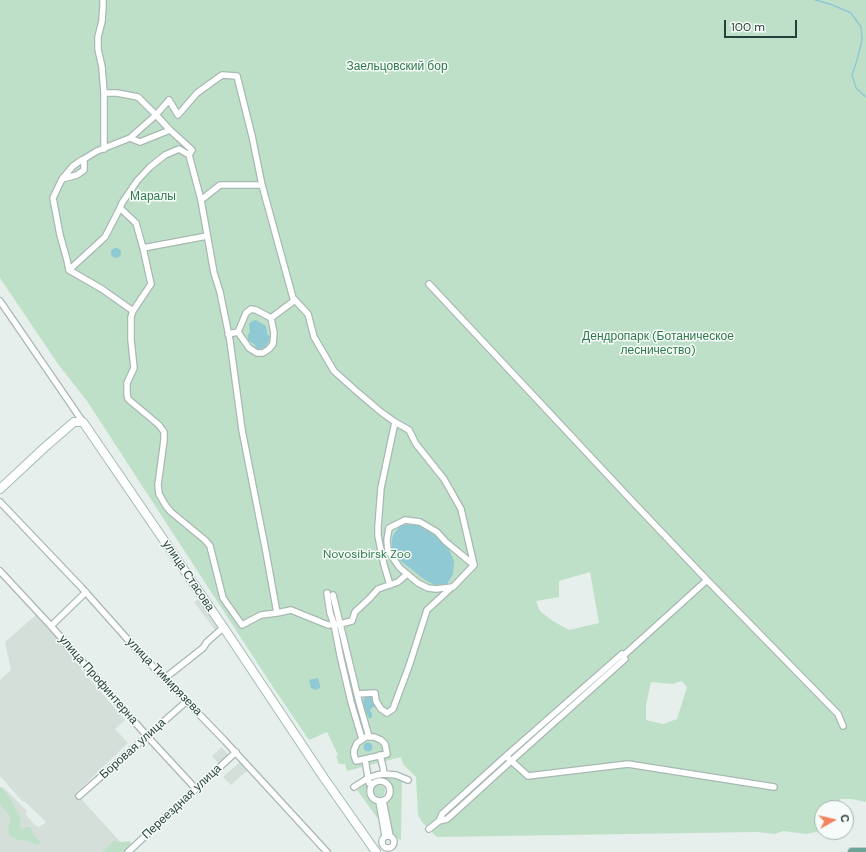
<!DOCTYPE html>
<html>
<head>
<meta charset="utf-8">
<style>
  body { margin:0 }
  #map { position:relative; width:866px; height:852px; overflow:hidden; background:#e6efeb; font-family:"DM Sans",sans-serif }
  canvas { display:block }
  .north { position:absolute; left:814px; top:800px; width:40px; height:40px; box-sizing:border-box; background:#f7fbf9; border:1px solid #a3b1ad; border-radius:50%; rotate:82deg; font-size:11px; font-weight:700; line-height:16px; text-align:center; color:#24423a }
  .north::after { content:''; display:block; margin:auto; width:14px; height:18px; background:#f4845f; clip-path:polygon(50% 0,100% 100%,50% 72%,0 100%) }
  .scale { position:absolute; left:724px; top:20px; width:73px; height:18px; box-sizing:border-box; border:2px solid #24423a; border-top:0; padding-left:5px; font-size:12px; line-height:14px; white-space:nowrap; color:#24423a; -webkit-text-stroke:3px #f7fbf9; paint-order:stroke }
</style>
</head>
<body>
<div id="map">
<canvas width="866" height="852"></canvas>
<div class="north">С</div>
<div class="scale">100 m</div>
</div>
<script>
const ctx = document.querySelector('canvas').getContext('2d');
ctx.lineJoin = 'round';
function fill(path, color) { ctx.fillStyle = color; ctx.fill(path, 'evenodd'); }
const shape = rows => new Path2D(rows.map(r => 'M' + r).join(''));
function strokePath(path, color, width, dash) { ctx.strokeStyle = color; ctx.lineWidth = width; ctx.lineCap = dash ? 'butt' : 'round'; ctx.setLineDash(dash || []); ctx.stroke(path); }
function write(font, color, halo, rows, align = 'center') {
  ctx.font = font + ' "DM Sans",sans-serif'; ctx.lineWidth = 3; ctx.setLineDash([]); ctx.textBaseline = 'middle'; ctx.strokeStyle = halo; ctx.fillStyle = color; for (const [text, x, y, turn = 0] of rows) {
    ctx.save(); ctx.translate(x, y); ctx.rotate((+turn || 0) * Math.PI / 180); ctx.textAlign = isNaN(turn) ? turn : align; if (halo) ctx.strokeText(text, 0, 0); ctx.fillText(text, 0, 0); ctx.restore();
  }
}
const built = shape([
  [200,598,220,626,215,630,194,602],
  [36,615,80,662,81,669,125,720,115,729,128,743,76,793,123,845,116,852,0,852,0,787,4,788,27,811,26,815,34,824,38,827,41,826,46,822,24,801,23,802,0,776,0,680,11,670,5,642],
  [222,747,229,756,219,764,212,756],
  [240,762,247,771,231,785,223,777]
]);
const green = shape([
  [0,0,866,0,866,802,851,799,840,799,838,808,822,808,822,828,816,832,806,834,783,831,775,834,757,832,437,837,422,822,418,815,416,777,403,764,401,757,347,771,345,764,339,764,336,756,338,755,327,732,309,740,269,681,87,401,58,364,0,278],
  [590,572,599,623,569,630,553,621,540,611,536,601,559,597,559,581],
  [682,681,687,687,677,719,663,724,646,720,646,705,651,682,672,684],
  [390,777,402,780,401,840,395,838,391,833,386,804,391,799,393,790,391,784,388,780,384,778],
  [367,783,369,783,366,793,368,798,372,802,378,805,381,823,357,790],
  '373 791a6 6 0 1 1 12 0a6 6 0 1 1-12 0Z',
  [0,786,12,801,20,817,20,826,22,829,26,827,30,827,32,831,33,835,40,841,39,845,27,841,17,840,10,836,8,832,10,816,0,804],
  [114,841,122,842,130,841,131,845,123,852,103,852,107,847]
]);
const water = shape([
  '111 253a5 5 0 1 1 10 0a5 5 0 1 1-10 0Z',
  [256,320,266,326,267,333,270,337,268,343,264,348,259,349,257,349,254,344,248,340,248,335,250,332,249,324,252,321],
  [416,524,438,537,448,548,454,561,453,574,447,584,435,585,425,580,392,554,392,540,393,535,401,525],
  [318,678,320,685,320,688,315,690,311,688,309,680],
  [367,695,374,697,376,704,375,707,371,708,370,711,372,713,372,717,369,719,368,716,364,709,362,702],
  '363.5 747a4.5 4.5 0 1 1 9 0a4.5 4.5 0 1 1-9 0Z'
]);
const stream = shape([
  [815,0,830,4,851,13,861,27,862,39,858,57,852,75,856,88,866,97]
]);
const street = shape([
  [103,0,103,6,102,21,98,37,98,49,102,67,104,93,104,149],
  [104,93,117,93,138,97,156,115,170,130],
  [130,138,156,115,169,100,178,115,197,93,222,75,237,76,252,136,262,185],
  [189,155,179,149,165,155,150,167,137,181,122,203,120,208,136,223,143,248,207,236],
  [84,159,97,151,130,138,140,142,170,130,192,150,189,155,201,200,214,273,220,292,230,341,242,430,266,552,277,613,291,610,328,625,340,624,352,621,355,612,370,598,378,589,398,582,407,574],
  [62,179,73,166,80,161,84,159,84,170,77,175,62,179,53,198,60,235,67,260,69,270],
  [201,200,220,185,262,185,293,298,308,314,314,337,334,371,354,389,381,412,395,422,409,430,416,444,444,479,461,509,474,565],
  [143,248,151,284,133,311,131,317,131,340,134,368,127,383,127,394,128,399,159,425,164,432,164,440,158,485,159,494,166,506,171,512,205,540,210,546,223,598,242,625,261,615,277,613],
  [69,270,105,237,120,208],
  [69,270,102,289,133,311],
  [429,284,632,501,707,580,838,714,843,726],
  [0,301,83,422],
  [271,318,295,300],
  [228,334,238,332,246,313,251,309,256,310,271,318,274,333,273,344,269,349,263,353,257,353,249,348,238,332],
  [0,502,81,587,138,651,225,741,327,852],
  [405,520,420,522,437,532,446,542,452,547,474,565,453,587,436,589,428,588,418,583,400,568,388,551,387,540,389,528,405,520],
  [0,571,51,626,147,736,196,789],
  [390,585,384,565,378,536,378,527,381,488,395,422],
  [327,593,330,613,334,624,340,655,351,702,362,739],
  [333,595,359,702,369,737],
  [51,626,86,592],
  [623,656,707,580],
  [165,678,203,648,207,642,224,627],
  [357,694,375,693,376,701,381,709,387,713,393,709,409,666,427,610,452,587],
  [366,737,374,737,381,740,385,744,387,754,356,761,354,755,354,750,357,743,366,737],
  [380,755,383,767,384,774],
  [506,756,622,654],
  [365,759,369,783],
  '370 791a10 10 0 1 1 20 0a10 10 0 1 1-20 0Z',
  [354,787,368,778,377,775,384,774,396,775,408,780],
  [79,796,187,701],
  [379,801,385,836],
  [383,801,390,836],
  [439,821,442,814,506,756,528,776,628,764,774,787],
  [429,829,439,821,447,819,455,812,511,761,625,659],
  '382 842a6 6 0 1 1 12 0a6 6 0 1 1-12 0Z',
  [128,852,236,752]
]);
const secondary = shape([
  [0,489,44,448,74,422,83,422,228,634,324,778,376,852]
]);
const primary = shape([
  [852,852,866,852]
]);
const parkNames = [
  ["Заельцовский бор",397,67],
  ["Маралы",153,197],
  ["Дендропарк (Ботаническое",658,337],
  ["лесничество)",658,351],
  ["Novosibirsk Zoo",367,555]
];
const streetNames = [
  ["улица Стасова",188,576,56],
  ["улица Тимирязева",164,677,46],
  ["улица Профинтерна",98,680,49],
  ["Боровая улица",133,749,-42],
  ["Переездная улица",182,802,-43]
];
fill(built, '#d4dfda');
fill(green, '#bfe0c8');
fill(water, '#8ec9d4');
strokePath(stream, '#8ec9d4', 1.5);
strokePath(street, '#a8b8b2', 8);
strokePath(secondary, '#a4bbb3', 10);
strokePath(primary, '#c2cac8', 10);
strokePath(street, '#fff', 5.5);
strokePath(secondary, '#fff', 8);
strokePath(primary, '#6aa596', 8);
write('12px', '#2d7a4b', '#f7fbf9', parkNames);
write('12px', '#24423a', '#f7fbf9', streetNames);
</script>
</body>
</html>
